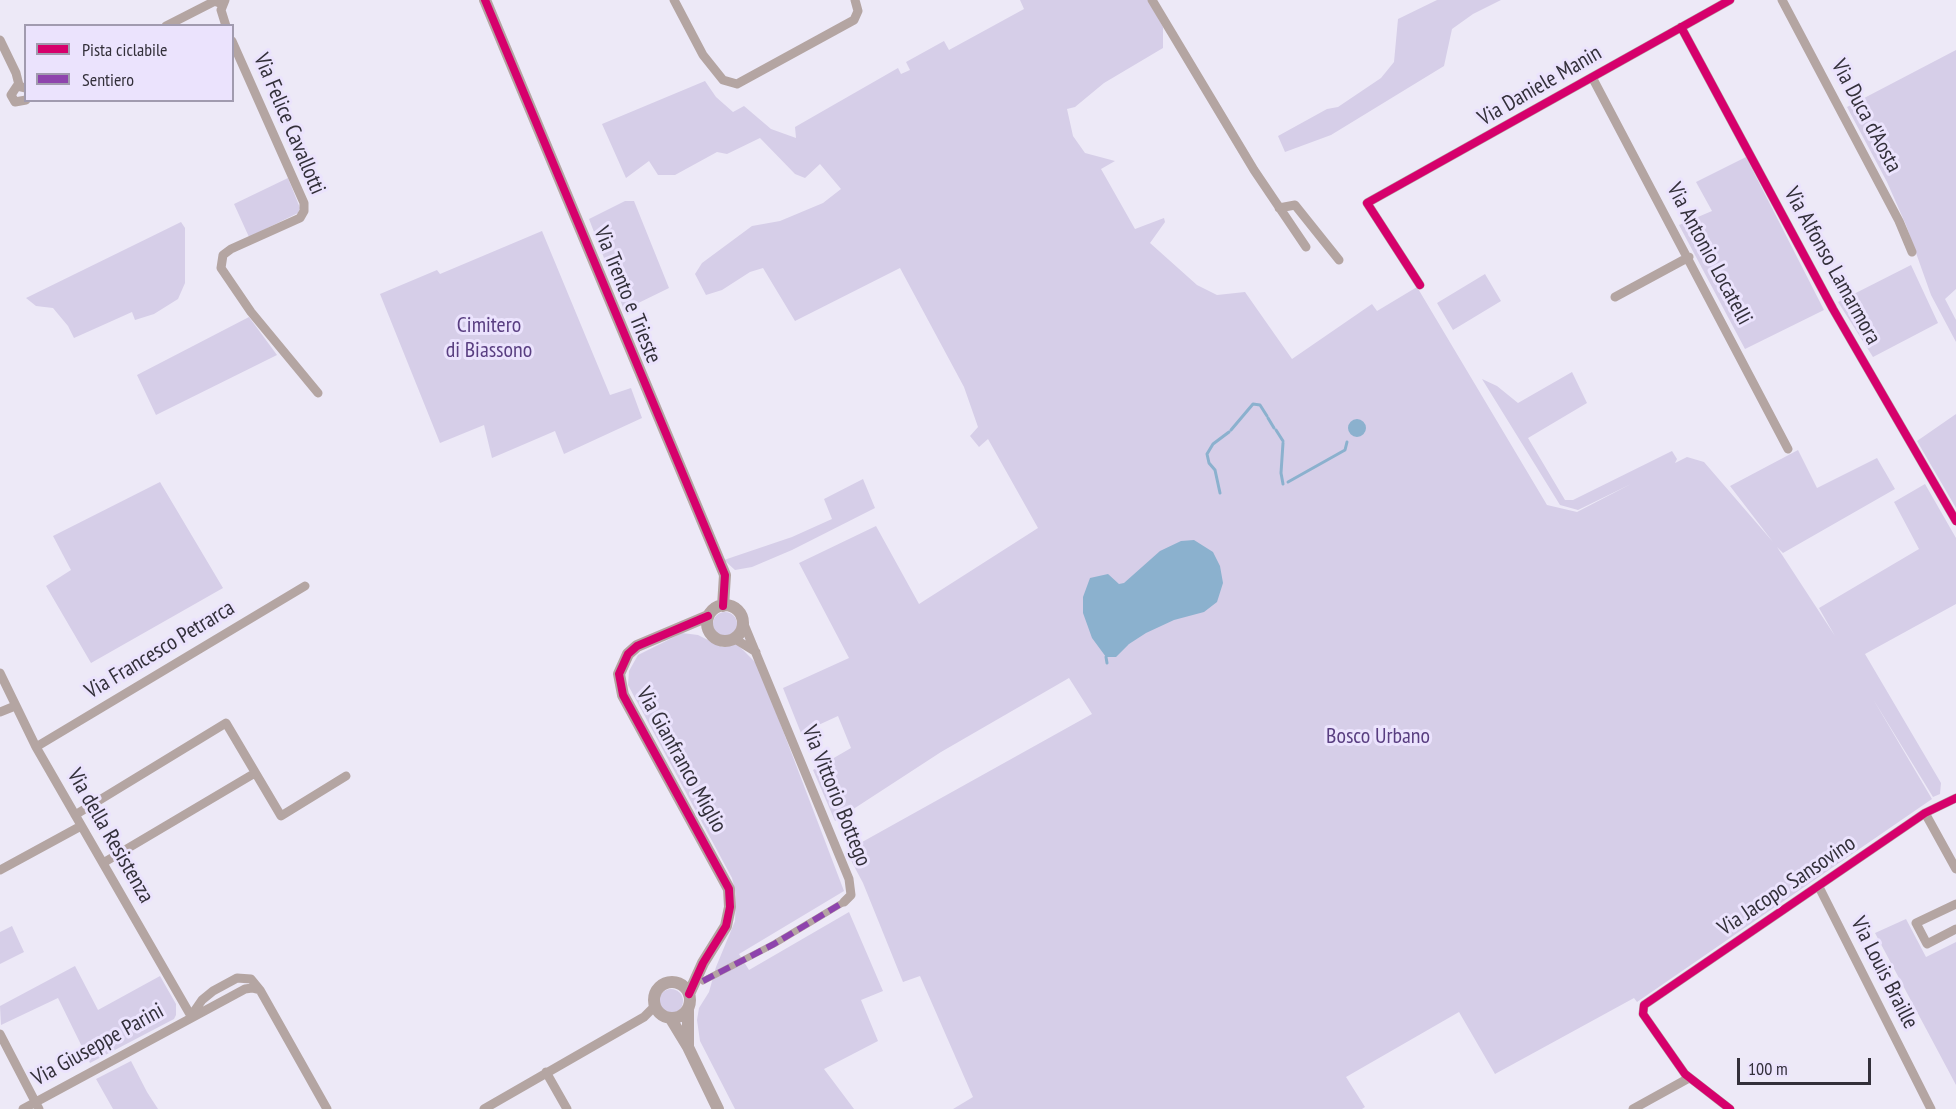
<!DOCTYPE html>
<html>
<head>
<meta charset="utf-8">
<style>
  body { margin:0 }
  #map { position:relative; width:1956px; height:1109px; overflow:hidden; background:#ede9f7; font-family:"PT Sans Narrow",sans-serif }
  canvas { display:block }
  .legend { position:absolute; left:24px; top:24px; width:210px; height:78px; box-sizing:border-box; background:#ebe3fd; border:2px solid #a19baf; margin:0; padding:8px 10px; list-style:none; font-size:18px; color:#33303a }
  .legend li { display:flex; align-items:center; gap:12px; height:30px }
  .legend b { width:30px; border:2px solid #a19baf }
  .scale { position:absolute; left:1737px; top:1058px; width:134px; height:27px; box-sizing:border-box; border:3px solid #33303a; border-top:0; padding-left:8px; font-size:18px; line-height:21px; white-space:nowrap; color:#33303a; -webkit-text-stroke:4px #ebe3fd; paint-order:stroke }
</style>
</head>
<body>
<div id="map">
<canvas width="1956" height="1109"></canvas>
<ul class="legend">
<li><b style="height:8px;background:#d6006c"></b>Pista ciclabile</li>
<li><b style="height:8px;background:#8e44ad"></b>Sentiero</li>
</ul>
<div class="scale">100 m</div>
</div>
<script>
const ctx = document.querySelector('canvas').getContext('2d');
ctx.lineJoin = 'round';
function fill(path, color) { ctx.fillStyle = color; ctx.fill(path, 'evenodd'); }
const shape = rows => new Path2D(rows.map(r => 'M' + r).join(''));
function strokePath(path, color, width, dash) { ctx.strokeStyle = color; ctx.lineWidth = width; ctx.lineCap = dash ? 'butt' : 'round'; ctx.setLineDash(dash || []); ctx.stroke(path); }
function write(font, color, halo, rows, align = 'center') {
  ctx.font = font + ' "PT Sans Narrow",sans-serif'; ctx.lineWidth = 6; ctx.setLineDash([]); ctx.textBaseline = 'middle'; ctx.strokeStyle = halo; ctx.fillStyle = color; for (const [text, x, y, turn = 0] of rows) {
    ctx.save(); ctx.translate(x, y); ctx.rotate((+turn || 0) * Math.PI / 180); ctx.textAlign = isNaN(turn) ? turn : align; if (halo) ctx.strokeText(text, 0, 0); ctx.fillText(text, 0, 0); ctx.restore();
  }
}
const green = shape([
  [1020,0,1148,0,1163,27,1163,48,1104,83,1075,107,1067,109,1073,136,1085,153,1115,161,1101,169,1135,229,1164,218,1165,222,1150,243,1197,285,1217,295,1245,292,1292,359,1372,304,1377,311,1417,287,1547,505,1577,512,1631,484,1578,510,1560,505,1482,379,1497,386,1518,403,1572,372,1587,403,1528,438,1565,500,1573,500,1672,451,1677,459,1675,463,1687,457,1704,462,1773,542,1730,486,1798,450,1817,488,1877,458,1895,489,1783,553,1777,547,1835,636,1819,608,1919,549,1894,502,1925,484,1956,538,1956,604,1865,654,1941,783,1940,794,1933,797,1873,699,1932,799,1637,1002,1634,998,1495,1074,1459,1012,1346,1077,1365,1107,1362,1109,953,1109,973,1097,920,976,903,982,863,883,846,851,1092,714,1069,678,941,752,835,821,813,770,851,748,838,716,801,733,783,688,849,658,799,563,876,526,919,604,1038,528,988,439,979,447,970,436,978,427,964,387,900,268,795,321,763,268,750,272,722,290,706,295,695,274,702,263,752,226,780,221,823,203,841,189,820,164,805,178,795,174,760,138,727,154,717,152,675,175,658,175,649,161,626,178,602,124,705,81,716,97,733,112,744,106,771,129,796,138,795,127,898,68,901,74,910,70,906,62,944,41,949,50,1024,9],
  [1437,0,1501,0,1473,14,1452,29,1444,66,1331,135,1285,152,1278,136,1327,109,1338,107,1381,78,1394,62,1398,19],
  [1956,50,1956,289,1945,299,1956,320,1956,342,1931,295,1906,225,1887,182,1847,107],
  [1746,157,1824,310,1745,349,1679,225,1712,211,1696,182],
  [288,178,300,208,298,213,249,237,234,204],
  [625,201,634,201,669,288,624,310,589,219],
  [181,222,185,228,185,283,178,299,154,314,135,320,132,312,74,338,68,326,53,308,36,306,26,298],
  [542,231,610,395,631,388,642,418,564,454,555,431,492,458,484,425,440,443,380,294,437,270,440,274],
  [1911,265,1938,323,1873,357,1838,302],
  [1485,274,1501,301,1453,330,1437,303],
  [249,317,277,355,156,415,137,375],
  [1956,414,1956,508,1917,441],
  [863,479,875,508,792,550,752,567,735,570,724,560,792,537,832,519,824,499],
  [160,482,223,588,91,663,46,586,71,570,53,536],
  '713 624a12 12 0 1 1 24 0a12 12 0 1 1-24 0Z',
  [682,633,698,635,722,647,737,644,758,665,844,891,739,954,749,970,849,912,883,991,861,1000,878,1041,824,1069,854,1109,735,1109,700,1041,697,1020,699,1008,709,992,716,967,735,921,736,894,732,878,628,685,629,671,638,655],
  [1906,919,1926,957,1956,942,1956,1085,1875,933],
  [12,926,24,952,0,964,0,932],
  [75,966,98,1010,160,976,176,1004,176,1015,174,1019,90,1063,58,998,1,1025,0,1006],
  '659 1001a12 12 0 1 1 24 0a12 12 0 1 1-24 0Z',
  [131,1061,147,1092,158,1109,113,1109,96,1079]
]);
const water = shape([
  '1348 428a9 9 0 1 1 18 0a9 9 0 1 1-18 0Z',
  [1194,540,1213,552,1220,566,1223,583,1217,602,1204,612,1174,620,1146,633,1129,644,1116,657,1106,657,1092,638,1083,613,1083,597,1090,578,1108,574,1119,584,1124,583,1160,551,1181,541]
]);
const stream = shape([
  [1268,418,1274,428],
  [1231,430,1253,404,1260,405,1267,416],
  [1276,430,1283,441],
  [1288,482,1345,450,1347,442],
  [1283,484,1281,473,1283,443],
  [1220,493,1215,470,1209,463,1207,454,1213,444,1229,432],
  [1106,657,1107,663]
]);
const pedestrian = shape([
  [703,981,774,944,844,902]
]);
const minor = shape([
  [225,0,221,10,226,26],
  [674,0,703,55,723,80,737,84,854,20,858,11,855,0],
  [1152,0,1254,170,1306,247],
  [1782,0,1899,221,1912,252],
  [166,26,215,1,222,4],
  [1681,27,1833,309,1956,521],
  [0,40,16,73,19,85],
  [232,41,304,203,304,211,300,218,231,249,223,255,221,268,251,312,318,393],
  [1592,77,1788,449],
  [26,88,17,86,11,95,15,102,26,100],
  [1279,208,1295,205,1339,260],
  [1420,285,1367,203,1730,0],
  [1615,297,1689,257],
  [741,617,849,879,851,895,844,902],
  [735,639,756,652],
  [0,673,36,747,191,1016],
  [0,712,15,706],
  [36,747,305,586],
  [1925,813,1956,869],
  [75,815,226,723,281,816,346,776],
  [103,863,255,773],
  [0,870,81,826],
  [1819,887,1931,1109],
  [1956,904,1916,923,1927,944,1956,929],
  [191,1016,202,1000,213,991,237,978,251,979,260,990,327,1109],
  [0,1034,39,1109],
  [546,1072,567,1109],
  [23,1109,245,989,252,988,260,990],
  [484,1109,644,1017,655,1006],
  [1633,1109,1689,1078],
  [1730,1109,1685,1074,1643,1014,1644,1005,1925,813,1956,798]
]);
const tertiary = shape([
  [485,0,725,575,723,606],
  '707 623a18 18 0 1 1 36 0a18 18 0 1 1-36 0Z',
  '654 1000a18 18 0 1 1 36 0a18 18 0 1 1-36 0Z',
  [689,994,703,963,726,926,730,907,729,889,623,695,619,674,628,654,637,646,708,616],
  [671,1019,688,1047,718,1109],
  [688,1046,688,1008]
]);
const quiet = shape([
  [703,981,774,944,844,902]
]);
const cycleway = shape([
  [485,0,725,575,723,606],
  [1681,27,1833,309,1956,521],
  [1420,285,1367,203,1730,0],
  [689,994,703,963,726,926,730,907,729,889,623,695,619,674,628,654,637,646,708,616],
  [1730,1109,1685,1074,1643,1014,1644,1005,1925,813,1956,798]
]);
const streetNames = [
  ["Via Daniele Manin",1540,86,-30],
  ["Via Duca d'Aosta",1866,116,62],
  ["Via Felice Cavallotti",289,124,67],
  ["Via Antonio Locatelli",1709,254,62],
  ["Via Alfonso Lamarmora",1832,266,61],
  ["Via Trento e Trieste",627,295,68],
  ["Via Francesco Petrarca",160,650,-31],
  ["Via Gianfranco Miglio",681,760,61],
  ["Via Vittorio Bottego",836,796,68],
  ["Via della Resistenza",110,836,60],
  ["Via Jacopo Sansovino",1787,886,-34],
  ["Via Louis Braille",1884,973,63],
  ["Via Giuseppe Parini",98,1045,-29]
];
const parkNames = [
  ["Cimitero",489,326],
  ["di Biassono",489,351],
  ["Bosco Urbano",1378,737]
];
fill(green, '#d6cee8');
fill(water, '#8bb1ce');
strokePath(stream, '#8bb1ce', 3);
strokePath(pedestrian, '#b4a5a2', 7);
strokePath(minor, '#b4a5a2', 9);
strokePath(tertiary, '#b4a5a2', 12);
strokePath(quiet, '#8e44ad', 6, [12, 6]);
strokePath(cycleway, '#d6006c', 8);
write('22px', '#33303a', '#ebe3fd', streetNames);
write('22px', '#593e81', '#ebe3fd', parkNames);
</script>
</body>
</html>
